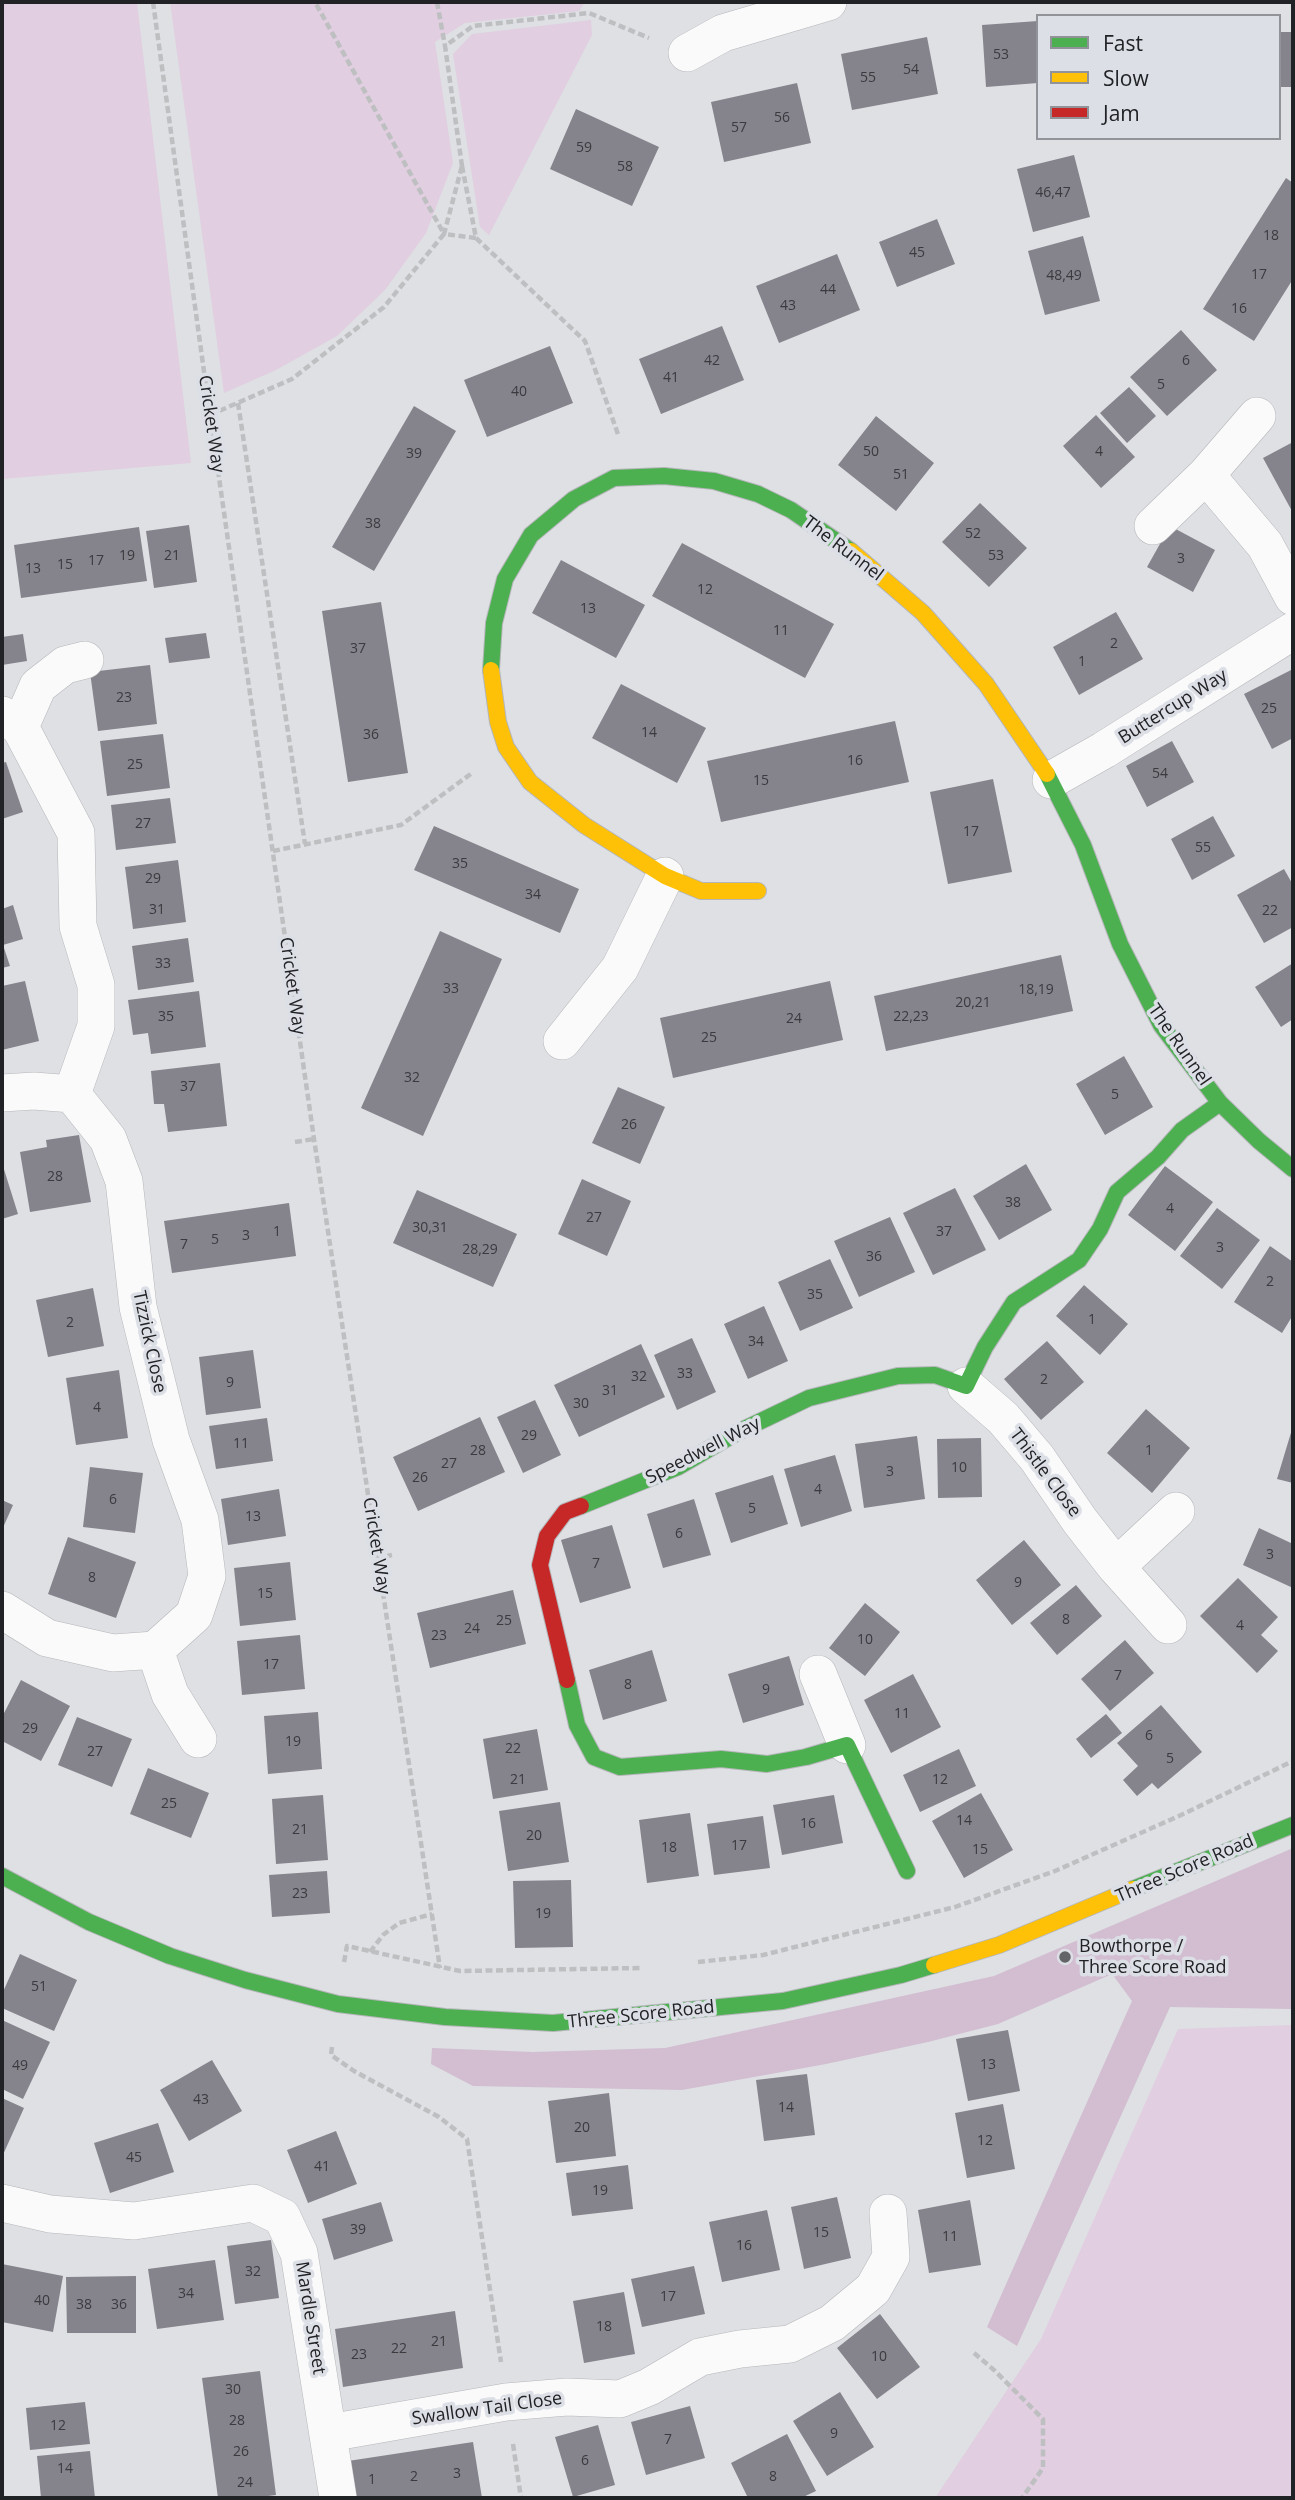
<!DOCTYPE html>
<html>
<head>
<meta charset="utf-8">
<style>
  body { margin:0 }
  #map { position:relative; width:1295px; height:2500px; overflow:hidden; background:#dee0e4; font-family:"Open Sans",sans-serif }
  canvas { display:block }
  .frame { position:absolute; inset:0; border:4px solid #212225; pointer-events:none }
  .legend { position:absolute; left:1036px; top:14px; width:245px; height:126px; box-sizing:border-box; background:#dcdfe6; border:2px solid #919399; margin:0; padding:9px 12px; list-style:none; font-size:21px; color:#212225 }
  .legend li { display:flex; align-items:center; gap:14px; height:35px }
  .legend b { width:35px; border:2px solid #919399 }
</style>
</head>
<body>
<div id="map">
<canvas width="1295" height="2500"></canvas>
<div class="frame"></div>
<ul class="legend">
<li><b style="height:9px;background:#4caf50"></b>Fast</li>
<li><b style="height:9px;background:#ffc107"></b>Slow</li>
<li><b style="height:9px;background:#c62828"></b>Jam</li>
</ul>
</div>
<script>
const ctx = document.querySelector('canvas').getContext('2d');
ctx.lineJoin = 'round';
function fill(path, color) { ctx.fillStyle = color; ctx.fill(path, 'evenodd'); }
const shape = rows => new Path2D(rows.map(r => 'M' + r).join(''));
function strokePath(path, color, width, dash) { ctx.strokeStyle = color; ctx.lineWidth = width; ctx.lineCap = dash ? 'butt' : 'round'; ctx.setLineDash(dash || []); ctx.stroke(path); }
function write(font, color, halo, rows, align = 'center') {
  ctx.font = font + ' "Open Sans",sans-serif'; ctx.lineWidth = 7; ctx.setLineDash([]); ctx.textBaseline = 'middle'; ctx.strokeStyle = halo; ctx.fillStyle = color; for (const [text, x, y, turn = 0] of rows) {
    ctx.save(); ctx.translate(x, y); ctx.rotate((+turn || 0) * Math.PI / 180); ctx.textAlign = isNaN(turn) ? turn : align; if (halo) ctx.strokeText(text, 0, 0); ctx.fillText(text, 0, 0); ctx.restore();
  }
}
const green = shape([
  [2,2,137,2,191,463,2,479],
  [170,2,585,2,579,11,465,23,435,42,453,163,426,233,385,290,337,336,276,370,224,393],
  [591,20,592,35,489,235,480,227,453,54,472,34],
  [1293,2025,1293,2498,935,2498,1041,2339,1178,2029]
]);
const forest = shape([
  [1293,1848,1293,2009,1170,2007,1017,2346,987,2327,1132,2001,1112,1974,998,2024,928,2042,826,2064,682,2090,473,2086,431,2064,432,2048,533,2052,665,2048,994,1976]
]);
const building = shape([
  [1038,21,1038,83,986,87,982,25],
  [1279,32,1293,32,1293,87,1279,87],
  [927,37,938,94,852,110,841,54],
  [797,83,811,143,724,162,711,102],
  [576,109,659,147,632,206,550,169],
  [1074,155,1090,217,1033,232,1017,169],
  [1286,178,1293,183,1293,279,1254,341,1203,309],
  [937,219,955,264,897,287,879,242],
  [1083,236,1100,301,1045,315,1028,251],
  [837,254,860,310,779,343,756,286],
  [722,326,744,380,661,414,639,359],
  [1181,330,1217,370,1167,416,1130,377],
  [550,346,573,403,487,437,464,380],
  [1129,387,1156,416,1127,443,1100,413],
  [414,406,456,431,374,571,332,547],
  [1096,415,1135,457,1101,488,1063,446],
  [876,416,934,463,896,511,838,465],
  [1293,442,1293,513,1263,458],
  [980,503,1027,548,989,587,942,542],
  [189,525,197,582,154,588,146,531],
  [1170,526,1215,550,1193,592,1147,567],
  [139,527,147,581,21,598,14,545],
  [682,543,834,624,805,678,652,596],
  [561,560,645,605,616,658,532,613],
  [381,602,408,773,348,782,322,611],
  [1116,612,1143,659,1079,695,1053,647],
  [206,633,210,658,169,663,165,638],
  [23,634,27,661,2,665,2,637],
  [150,665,157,724,98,731,90,672],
  [1293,669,1293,738,1272,749,1244,694],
  [621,684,706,728,677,783,592,738],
  [895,721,909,782,721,822,707,761],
  [163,734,170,788,107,796,100,741],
  [1172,741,1194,782,1147,807,1126,766],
  [6,762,23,812,2,819,2,763],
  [993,779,1012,872,948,884,930,792],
  [170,798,176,843,116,850,111,805],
  [1213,816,1235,856,1192,880,1171,839],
  [434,826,579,889,560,933,414,870],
  [178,860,186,922,133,929,125,867],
  [1284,869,1293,885,1293,927,1264,943,1237,895],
  [13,905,23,939,3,945,10,966,2,968,2,909],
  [440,931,502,959,423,1136,361,1108],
  [188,938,194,982,138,990,132,946],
  [1061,955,1073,1011,886,1051,874,996],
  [1293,963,1293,1019,1281,1027,1255,987],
  [25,981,39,1041,2,1050,2,986],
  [830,981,843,1040,673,1078,660,1018],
  [199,991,206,1047,151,1054,148,1033,133,1035,128,1000],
  [1124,1056,1153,1107,1105,1135,1076,1084],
  [220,1063,227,1126,168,1132,164,1104,154,1104,151,1071],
  [618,1087,665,1107,640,1164,592,1143],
  [79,1135,91,1202,30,1212,20,1152,47,1147,46,1140],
  [2,1163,18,1214,2,1219],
  [1026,1164,1052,1210,999,1240,973,1196],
  [1165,1166,1213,1202,1175,1251,1128,1215],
  [582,1179,631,1201,607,1256,558,1234],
  [955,1188,986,1250,933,1275,903,1213],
  [417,1190,517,1234,493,1287,393,1243],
  [289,1203,296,1256,172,1273,164,1221],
  [1217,1208,1260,1240,1222,1289,1180,1256],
  [890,1217,915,1272,859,1297,834,1241],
  [1270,1246,1293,1262,1293,1315,1282,1333,1234,1302],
  [830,1259,853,1308,800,1331,778,1282],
  [1084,1285,1128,1324,1100,1355,1056,1316],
  [93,1288,104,1346,48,1357,36,1300],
  [764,1306,788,1361,748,1379,724,1324],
  [692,1338,716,1392,677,1410,654,1355],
  [1047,1341,1084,1382,1041,1420,1004,1379],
  [641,1344,665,1397,579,1437,554,1385],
  [253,1350,261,1408,206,1415,199,1357],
  [119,1370,128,1438,76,1445,66,1378],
  [535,1400,561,1455,523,1473,497,1417],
  [1146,1409,1190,1448,1152,1493,1107,1453],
  [480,1417,505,1472,418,1511,393,1457],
  [267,1418,273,1461,216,1469,209,1426],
  [1293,1426,1293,1483,1277,1479],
  [917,1436,925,1499,864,1508,855,1444],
  [981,1438,982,1497,938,1498,937,1439],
  [835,1455,852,1511,801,1527,784,1469],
  [90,1467,143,1473,135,1533,83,1527],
  [773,1475,788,1524,731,1543,715,1493],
  [279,1489,286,1536,228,1545,221,1499],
  [694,1499,711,1555,663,1568,647,1514],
  [2,1500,13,1505,2,1530],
  [612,1525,631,1588,580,1603,561,1540],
  [1259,1528,1293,1544,1293,1588,1243,1565],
  [68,1537,136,1562,116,1618,48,1594],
  [1024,1540,1061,1585,1012,1625,976,1580],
  [290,1562,296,1620,240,1626,234,1568],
  [1238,1578,1278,1617,1261,1635,1278,1651,1257,1673,1200,1616],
  [1076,1585,1102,1616,1057,1655,1030,1623],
  [513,1590,526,1644,430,1668,417,1613],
  [865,1603,900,1632,865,1676,829,1648],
  [300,1635,305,1689,242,1695,237,1641],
  [1125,1640,1154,1673,1110,1711,1081,1679],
  [652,1650,667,1701,603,1720,589,1670],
  [789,1656,804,1705,743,1723,728,1674],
  [913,1674,941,1727,891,1753,864,1700],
  [21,1680,70,1706,41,1761,2,1741,2,1717],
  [1161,1705,1202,1752,1158,1789,1152,1783,1137,1796,1123,1780,1138,1766,1117,1743],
  [318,1712,322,1769,268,1774,264,1716],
  [1106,1714,1122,1733,1091,1758,1076,1739],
  [77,1717,132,1739,112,1787,58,1765],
  [537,1729,548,1790,493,1799,483,1739],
  [959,1749,976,1786,920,1812,903,1775],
  [148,1768,209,1793,191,1838,130,1814],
  [981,1793,1013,1850,964,1878,932,1821],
  [323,1795,328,1860,276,1864,272,1799],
  [834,1795,843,1843,782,1855,773,1805],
  [560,1802,569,1862,508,1871,499,1811],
  [690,1813,699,1876,647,1883,639,1820],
  [763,1816,770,1868,714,1875,707,1824],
  [327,1871,330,1913,272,1917,269,1875],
  [571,1880,573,1947,515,1948,513,1881],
  [20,1954,77,1980,54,2031,2,2008,2,1994],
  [2,2020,50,2042,23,2099,2,2089],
  [1008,2030,1020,2091,968,2101,956,2039],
  [212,2060,242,2111,189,2141,160,2090],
  [807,2074,815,2135,764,2141,756,2080],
  [609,2093,616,2156,556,2163,548,2101],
  [2,2098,24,2108,2,2157],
  [1003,2104,1015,2169,967,2178,955,2113],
  [158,2123,174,2172,110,2193,94,2143],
  [336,2131,357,2184,308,2203,287,2150],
  [628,2165,633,2209,572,2216,566,2173],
  [837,2197,851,2258,804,2269,791,2207],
  [970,2200,981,2265,929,2273,918,2210],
  [381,2202,393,2241,334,2260,322,2219],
  [767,2210,780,2270,722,2282,709,2222],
  [271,2240,279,2298,235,2304,227,2246],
  [215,2260,224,2320,157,2329,148,2269],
  [2,2264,63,2276,53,2332,2,2322],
  [694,2266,705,2314,642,2327,631,2279],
  [136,2276,136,2333,67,2333,66,2277],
  [624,2292,635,2354,584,2363,573,2301],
  [455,2311,463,2368,343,2387,335,2329],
  [880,2314,920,2367,877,2399,837,2348],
  [260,2371,276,2495,252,2498,218,2498,202,2378],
  [840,2392,874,2447,827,2476,793,2421],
  [85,2402,90,2444,30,2450,26,2408],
  [690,2406,705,2458,646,2475,631,2422],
  [598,2425,615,2485,573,2497,555,2437],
  [787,2434,816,2491,801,2498,748,2498,731,2463],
  [473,2442,482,2498,354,2498,348,2461],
  [90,2451,95,2498,41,2498,37,2456]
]);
const path = shape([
  [153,2,210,415,314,1139,440,1968],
  [437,2,445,46],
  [462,166,445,46,473,26,589,13,649,38],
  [462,166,476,238,444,234,462,166],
  [476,238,585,341,619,437],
  [238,403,305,844],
  [210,415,292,379,384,307,444,234,315,2],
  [273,851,401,825,472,773],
  [295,1142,314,1139],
  [377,1558,392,1555],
  [370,1952,383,1935,399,1923,432,1914],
  [344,1962,347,1946,460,1971,640,1968],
  [698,1962,763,1955,955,1907,1055,1871,1179,1816,1293,1761],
  [332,2047,331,2055,354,2071,439,2117,467,2139,501,2362],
  [974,2353,994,2370,1043,2419,1043,2468,1022,2498],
  [513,2444,521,2498]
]);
const street = shape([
  [687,53,723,33,828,2],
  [1257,416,1206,475,1265,545,1293,597],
  [1153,526,1206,475],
  [2,715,20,727,76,833,78,926,96,985,96,1026,72,1094],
  [20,727,38,686,65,665,85,660],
  [1051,780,1104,750,1293,631],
  [562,1041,620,968,665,876],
  [2,1093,34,1091,72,1094,108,1139,124,1181,138,1307,171,1440,200,1520,207,1576,194,1615,155,1650,113,1653,47,1638,2,1610],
  [966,1386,1003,1418,1037,1458,1080,1521,1116,1567,1168,1625],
  [1116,1567,1176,1511],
  [155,1650,170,1694,198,1739],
  [818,1674,847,1745],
  [2,2203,50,2214,134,2221,253,2203,282,2217,299,2253,338,2498],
  [329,2433,506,2402,567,2397,620,2399,649,2387,700,2357,740,2349,790,2344,832,2323,873,2289,891,2257,888,2213]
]);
const fast = shape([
  [491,670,494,623,505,579,531,535,574,499,614,478,664,476,714,481,758,494,791,510,851,551],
  [1047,774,1083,845,1120,944,1161,1025,1220,1103,1259,1141,1293,1169],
  [581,1506,678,1467,738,1432,809,1398,898,1376,935,1375,966,1386,985,1347,1014,1302,1079,1260,1100,1229,1117,1192,1158,1157,1182,1130,1220,1103],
  [567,1680,577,1725,594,1757,620,1767,721,1759,767,1764,806,1757,847,1745,907,1871],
  [2,1876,89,1922,170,1956,245,1980,338,2004,445,2017,553,2023,783,2001,901,1975,934,1965],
  [1133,1889,1293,1825]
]);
const slow = shape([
  [851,551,923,613,986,684,1047,774],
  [491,670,498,722,506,747,530,782,584,825,665,876,701,891,758,891],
  [934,1965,999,1945,1133,1889]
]);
const jam = shape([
  [567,1680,540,1565,547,1536,565,1512,581,1506]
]);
const markers = [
  [1065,1957,7,"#636468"]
];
const numberNames = [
  ["53",1001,55],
  ["54",911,70],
  ["55",868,78],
  ["56",782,118],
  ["57",739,128],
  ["59",584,148],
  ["58",625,167],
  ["46,47",1053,193],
  ["18",1271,236],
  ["45",917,253],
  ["17",1259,275],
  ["48,49",1064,276],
  ["44",828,290],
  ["43",788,306],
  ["16",1239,309],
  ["42",712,361],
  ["6",1186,361],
  ["41",671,378],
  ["5",1161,385],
  ["40",519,392],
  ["50",871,452],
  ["4",1099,452],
  ["39",414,454],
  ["51",901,475],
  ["38",373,524],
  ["52",973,534],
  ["19",127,556],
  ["21",172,556],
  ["53",996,556],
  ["3",1181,559],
  ["17",96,561],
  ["15",65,565],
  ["13",33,569],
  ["12",705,590],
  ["13",588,609],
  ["11",781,631],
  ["2",1114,644],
  ["37",358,649],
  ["1",1082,662],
  ["23",124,698],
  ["25",1269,709],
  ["14",649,733],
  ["36",371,735],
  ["16",855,761],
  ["25",135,765],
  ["54",1160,774],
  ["15",761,781],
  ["27",143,824],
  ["17",971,832],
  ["55",1203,848],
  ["35",460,864],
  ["29",153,879],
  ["34",533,895],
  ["31",157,910],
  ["22",1270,911],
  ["33",163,964],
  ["33",451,989],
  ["18,19",1036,990],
  ["20,21",973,1003],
  ["35",166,1017],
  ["22,23",911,1017],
  ["24",794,1019],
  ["25",709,1038],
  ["32",412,1078],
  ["37",188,1087],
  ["5",1115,1095],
  ["26",629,1125],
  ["28",55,1177],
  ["38",1013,1203],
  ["4",1170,1209],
  ["27",594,1218],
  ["30,31",430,1228],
  ["1",277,1232],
  ["37",944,1232],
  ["3",246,1236],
  ["5",215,1240],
  ["7",184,1245],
  ["3",1220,1248],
  ["28,29",480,1250],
  ["36",874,1257],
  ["2",1270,1282],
  ["35",815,1295],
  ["1",1092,1320],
  ["2",70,1323],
  ["34",756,1342],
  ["33",685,1374],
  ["32",639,1377],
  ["2",1044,1380],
  ["9",230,1383],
  ["31",610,1391],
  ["30",581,1404],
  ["4",97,1408],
  ["29",529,1436],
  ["11",241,1444],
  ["28",478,1451],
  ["1",1149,1451],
  ["27",449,1464],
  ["10",959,1468],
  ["3",890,1472],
  ["26",420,1478],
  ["4",818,1490],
  ["6",113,1500],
  ["5",752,1509],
  ["13",253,1517],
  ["6",679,1534],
  ["3",1270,1555],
  ["7",596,1564],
  ["8",92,1578],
  ["9",1018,1583],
  ["15",265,1594],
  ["8",1066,1620],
  ["25",504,1621],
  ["4",1240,1626],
  ["24",472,1629],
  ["23",439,1636],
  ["10",865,1640],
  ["17",271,1665],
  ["7",1118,1676],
  ["8",628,1685],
  ["9",766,1690],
  ["11",902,1714],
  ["29",30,1729],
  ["6",1149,1736],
  ["19",293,1742],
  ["22",513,1749],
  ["27",95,1752],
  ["5",1170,1759],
  ["21",518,1780],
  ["12",940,1780],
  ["25",169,1804],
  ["14",964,1821],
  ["16",808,1824],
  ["21",300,1830],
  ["20",534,1836],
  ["17",739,1846],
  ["18",669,1848],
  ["15",980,1850],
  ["23",300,1894],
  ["19",543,1914],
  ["51",39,1987],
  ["13",988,2065],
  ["49",20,2066],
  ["43",201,2100],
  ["14",786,2108],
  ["20",582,2128],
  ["12",985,2141],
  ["45",134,2158],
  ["41",322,2167],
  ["19",600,2191],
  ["39",358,2230],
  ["15",821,2233],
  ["11",950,2237],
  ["16",744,2246],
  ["32",253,2272],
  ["34",186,2294],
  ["17",668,2297],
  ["40",42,2301],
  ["38",84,2305],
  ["36",119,2305],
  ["18",604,2327],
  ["21",439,2342],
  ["22",399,2349],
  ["23",359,2355],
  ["10",879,2357],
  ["30",233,2390],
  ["28",237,2421],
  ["12",58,2426],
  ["9",834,2434],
  ["7",668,2440],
  ["26",241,2452],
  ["6",585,2461],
  ["14",65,2469],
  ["3",457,2474],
  ["2",414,2477],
  ["8",773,2477],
  ["1",372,2480],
  ["24",245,2483]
];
const streetNames = [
  ["Cricket Way",211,424,82],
  ["The Runnel",843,549,37],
  ["Buttercup Way",1173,707,-32],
  ["Cricket Way",292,986,82],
  ["The Runnel",1179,1045,55],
  ["Tizzick Close",149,1342,78],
  ["Speedwell Way",703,1451,-27],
  ["Thistle Close",1045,1473,53],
  ["Cricket Way",376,1546,81],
  ["Three Score Road",1185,1869,-23],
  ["Three Score Road",641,2015,-6],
  ["Mardle Street",310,2318,81],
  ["Swallow Tail Close",487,2409,-8]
];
const poiNames = [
  ["Bowthorpe /",1079,1947],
  ["Three Score Road",1079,1968]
];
fill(green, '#e1cee0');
fill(forest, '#d2bdd1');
fill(building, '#85838c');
strokePath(street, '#b5b6b9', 38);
strokePath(fast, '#b5b6b9', 18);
strokePath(slow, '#b5b6b9', 18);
strokePath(jam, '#b5b6b9', 18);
strokePath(path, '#bebfc1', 4.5, [7, 3.5]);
strokePath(street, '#fafafb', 37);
strokePath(fast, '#4caf50', 16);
strokePath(slow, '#ffc107', 16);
strokePath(jam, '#c62828', 16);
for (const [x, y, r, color] of markers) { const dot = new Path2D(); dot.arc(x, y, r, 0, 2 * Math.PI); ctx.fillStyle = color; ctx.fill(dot); strokePath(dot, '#dcdfe6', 2.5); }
write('14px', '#3a3a3f', null, numberNames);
write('18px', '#212225', '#dcdfe6', streetNames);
write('18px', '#212225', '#dcdfe6', poiNames, 'left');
</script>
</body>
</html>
